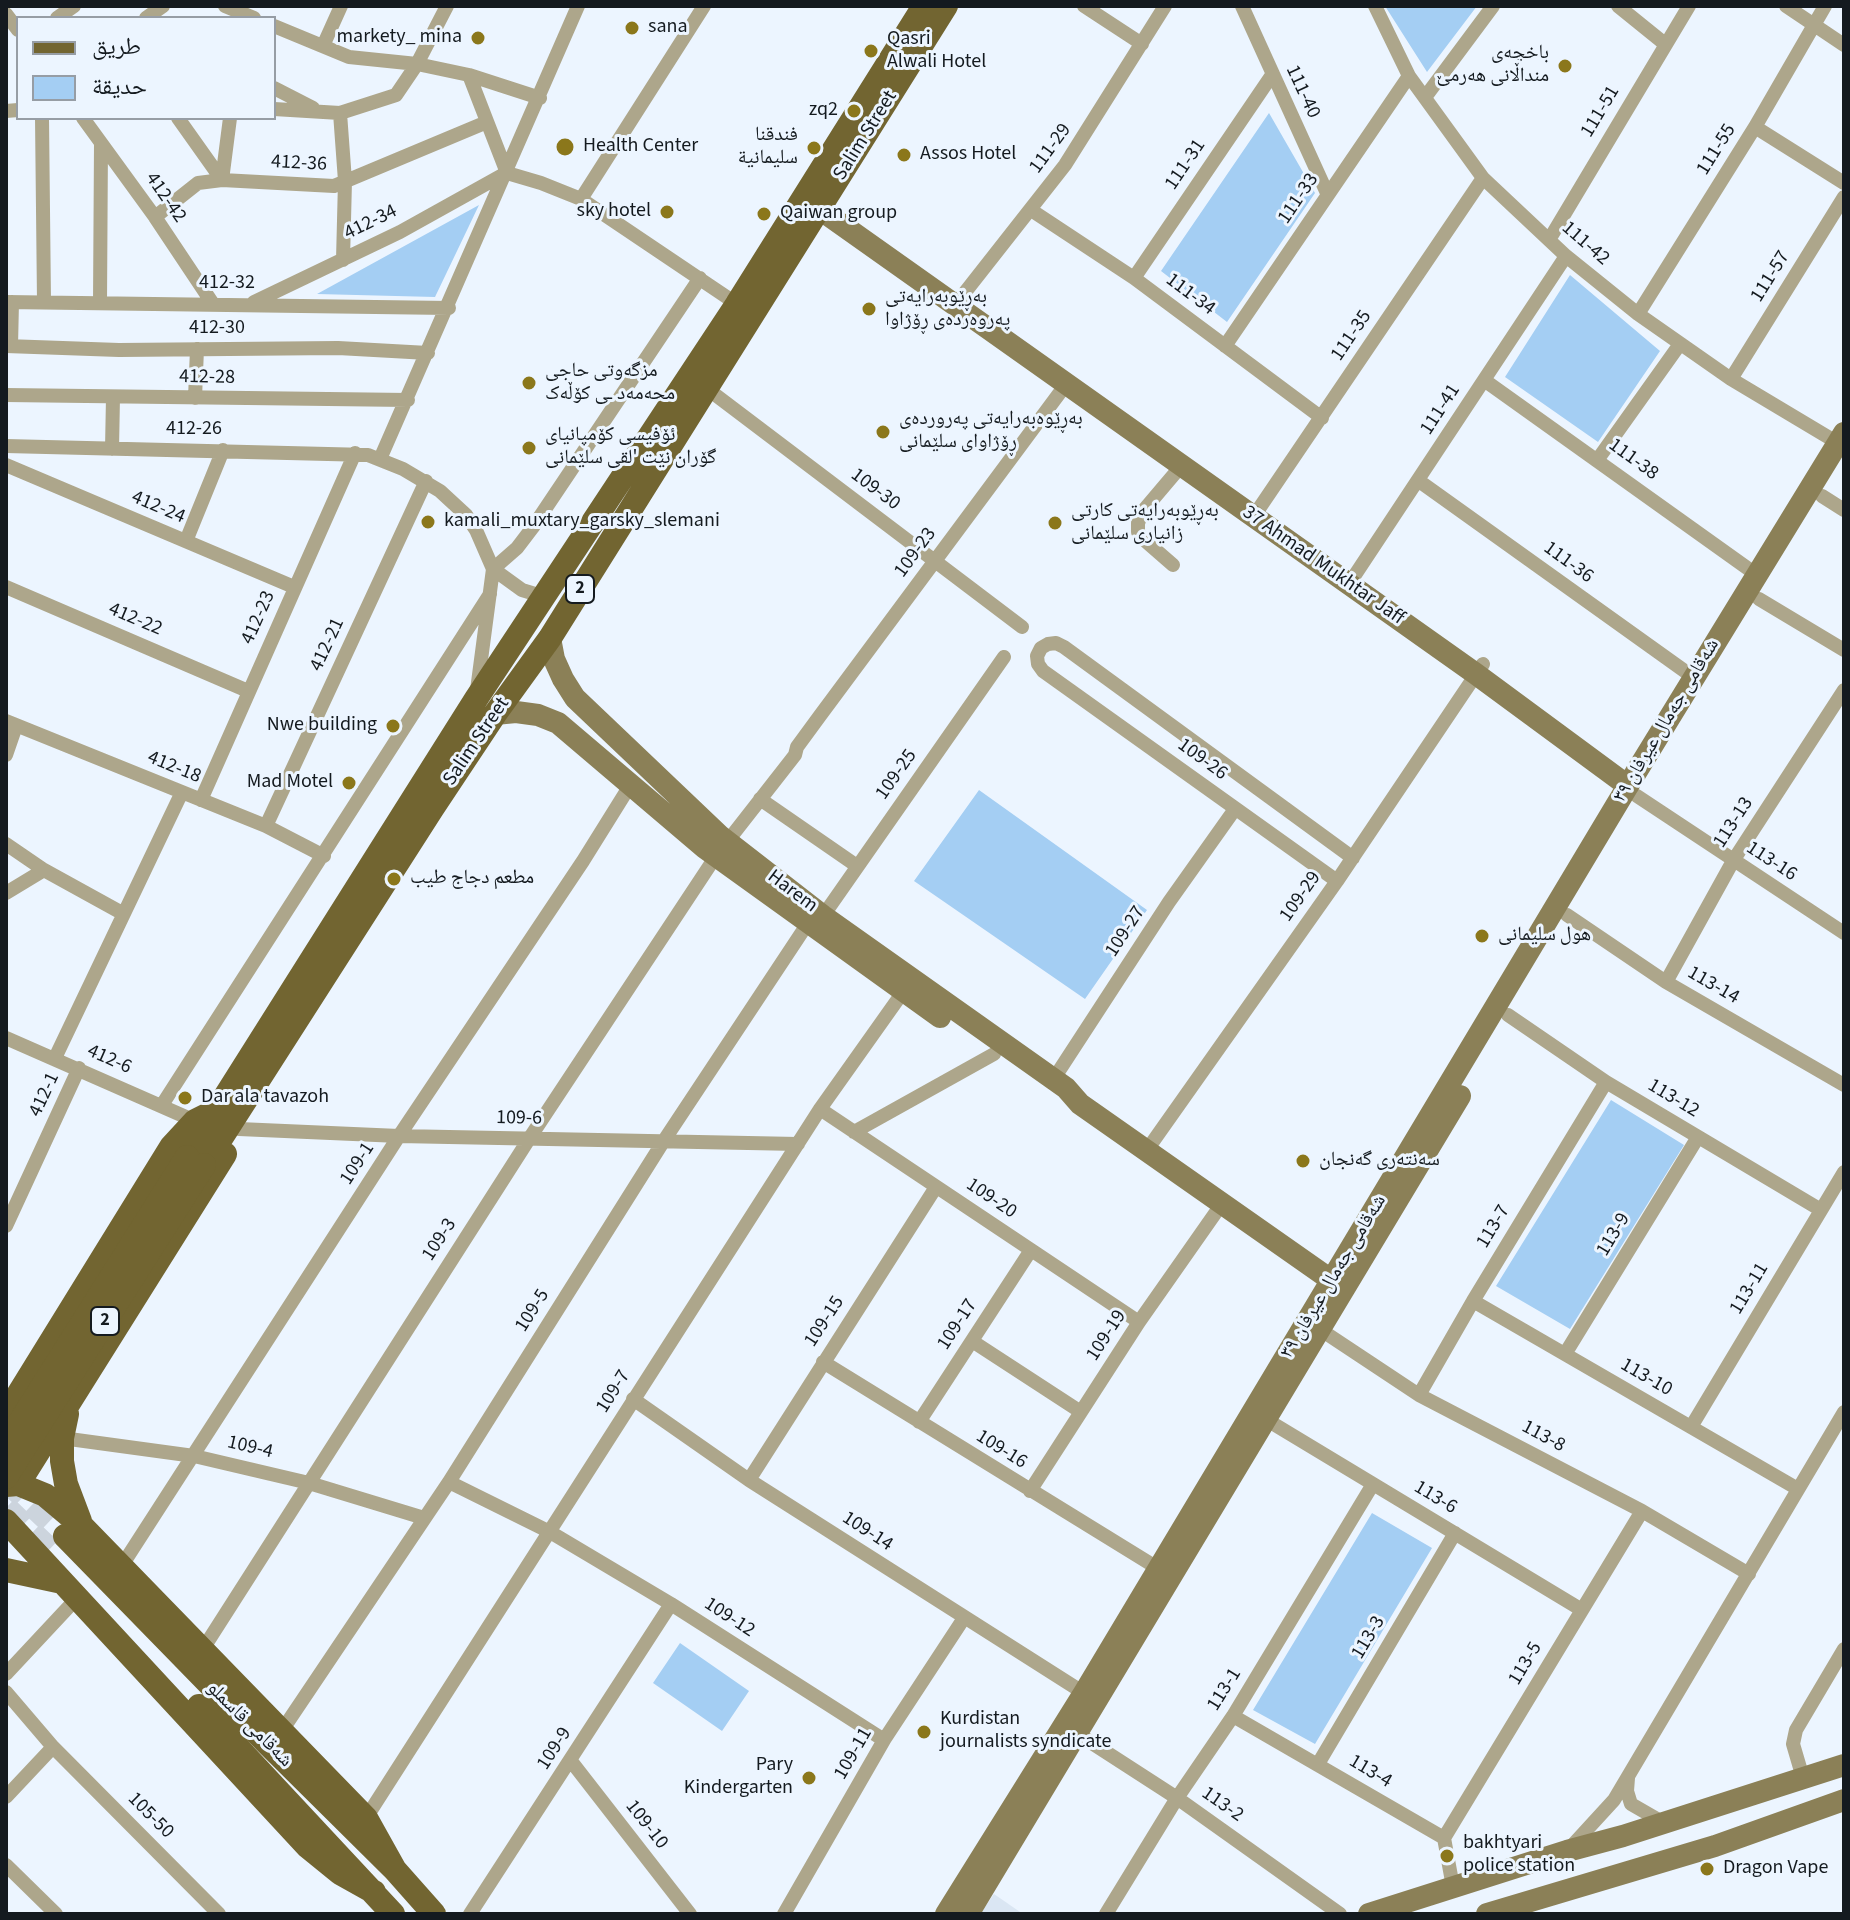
<!DOCTYPE html>
<html>
<head>
<meta charset="utf-8">
<style>
  body { margin:0 }
  #map { position:relative; width:1850px; height:1920px; overflow:hidden; background:#ecf5ff; font-family:"Source Sans 3","Noto Naskh Arabic",sans-serif }
  canvas { display:block }
  .frame { position:absolute; inset:0; border:8px solid #141a1f; pointer-events:none }
  .legend { position:absolute; left:16px; top:16px; width:260px; height:104px; box-sizing:border-box; background:#ecf5ff; border:2px solid #969da5; margin:0; padding:10px 14px; list-style:none; font-size:24px; color:#141a1f }
  .legend li { display:flex; align-items:center; gap:16px; height:40px }
  .legend b { width:40px; border:2px solid #969da5 }
</style>
</head>
<body>
<div id="map">
<canvas width="1850" height="1920"></canvas>
<div class="frame"></div>
<ul class="legend">
<li><b style="height:10px;background:#726531"></b>طريق</li>
<li><b style="height:22px;background:#a4cef3"></b>حديقة</li>
</ul>
</div>
<script>
const ctx = document.querySelector('canvas').getContext('2d');
ctx.lineJoin = 'round';
function fill(path, color) { ctx.fillStyle = color; ctx.fill(path, 'evenodd'); }
const shape = rows => new Path2D(rows.map(r => 'M' + r).join(''));
function strokePath(path, color, width, dash) { ctx.strokeStyle = color; ctx.lineWidth = width; ctx.lineCap = dash ? 'butt' : 'round'; ctx.setLineDash(dash || []); ctx.stroke(path); }
function write(font, color, halo, rows, align = 'center') {
  ctx.font = font + ' "Source Sans 3","Noto Naskh Arabic",sans-serif'; ctx.lineWidth = 6; ctx.setLineDash([]); ctx.textBaseline = 'middle'; ctx.strokeStyle = halo; ctx.fillStyle = color; for (const [text, x, y, turn = 0] of rows) {
    ctx.save(); ctx.translate(x, y); ctx.rotate((+turn || 0) * Math.PI / 180); ctx.textAlign = isNaN(turn) ? turn : align; if (halo) ctx.strokeText(text, 0, 0); ctx.fillText(text, 0, 0); ctx.restore();
  }
}
const built = shape([
  [994,1894,1023,1914,980,1914]
]);
const green = shape([
  [1385,6,1477,6,1427,72],
  [1269,113,1315,193,1227,322,1161,271],
  [479,205,435,297,317,294],
  [1570,275,1660,351,1598,442,1505,377],
  [979,790,1147,910,1085,999,914,881],
  [1611,1100,1684,1145,1570,1329,1496,1286],
  [1372,1513,1432,1548,1315,1744,1253,1710],
  [680,1643,749,1691,722,1731,653,1683]
]);
const primaryTunnel = shape([
  [6,1480,65,1536],
  [6,1508,51,1551]
]);
const street = shape([
  [225,6,254,18],
  [1084,6,1142,44],
  [1242,6,1327,193],
  [1375,6,1409,76,1483,178,1566,256,1638,314,1731,379,1838,443],
  [1618,6,1665,44],
  [1786,6,1844,45],
  [6,14,18,30],
  [57,18,74,6],
  [146,18,163,6],
  [274,26,349,57,417,64,469,75,540,98],
  [323,46,341,6],
  [469,75,507,173],
  [274,88,313,108],
  [1426,96,1493,6],
  [274,109,340,113,396,95,417,64,447,6],
  [6,111,18,110],
  [340,113,345,181,343,260],
  [42,118,44,302],
  [83,118,155,217,213,304],
  [178,118,222,180],
  [1755,127,1844,183],
  [507,173,541,183,581,199,737,304],
  [222,180,230,118],
  [581,199,704,6],
  [1031,210,1134,278,1322,418],
  [155,217,198,183,222,180,334,186,487,122],
  [1549,240,1689,6],
  [1134,278,1272,75],
  [6,302,449,308],
  [254,302,400,232,506,173],
  [100,303,101,143],
  [955,305,1065,165,1165,6],
  [1638,314,1755,127,1825,6],
  [6,346,119,350,338,348,428,353],
  [11,346,12,302],
  [1225,346,1409,76],
  [1731,379,1844,197],
  [1484,380,1757,575],
  [705,387,1022,627],
  [6,395,408,400],
  [195,398,197,349],
  [6,446,368,455,403,469,440,491,466,515,476,530,493,569,522,590,545,597],
  [112,449,113,397],
  [380,459,578,6],
  [1598,459,1680,344],
  [6,465,294,587],
  [1419,481,1693,677],
  [1822,496,1844,510],
  [1254,516,1483,178],
  [186,541,223,450],
  [1173,565,1142,538,1138,532,1138,523,1143,511,1182,465],
  [1349,584,1566,256],
  [6,587,248,691],
  [1759,599,1844,650],
  [477,690,493,569,517,548,533,527,700,278],
  [6,721,266,826,324,856],
  [6,755,16,726],
  [1637,796,1844,933],
  [760,799,857,866],
  [201,800,355,453],
  [266,826,426,481],
  [727,842,795,755,797,747,819,717,1067,383],
  [6,844,44,870,122,913],
  [1337,881,1043,671,1038,664,1037,656,1041,648,1048,644,1056,643,1064,647,1353,858],
  [6,893,44,870],
  [1567,915,1666,982,1844,1085],
  [823,916,1004,657],
  [1666,982,1733,861,1844,690],
  [1508,1015,1606,1082,1821,1210],
  [6,1038,195,1121],
  [55,1058,182,792],
  [1053,1080,1169,902,1235,809],
  [162,1105,490,594],
  [820,1109,1139,1322],
  [239,1129,399,1136,798,1144],
  [854,1132,994,1054],
  [1147,1150,1337,881,1483,664],
  [6,1226,79,1068],
  [1473,1301,1798,1489],
  [1321,1330,1419,1395,1642,1511,1749,1574],
  [972,1341,1081,1412],
  [1565,1354,1698,1137],
  [823,1362,1159,1569],
  [1419,1395,1473,1301,1606,1082],
  [633,1399,749,1480,1084,1693],
  [1267,1420,1582,1610],
  [919,1422,1031,1250],
  [1691,1427,1844,1172],
  [62,1438,194,1456,309,1483,424,1518],
  [749,1480,936,1187],
  [449,1482,550,1532,671,1604,884,1740],
  [1030,1491,1139,1322,1221,1205],
  [121,1567,399,1136,583,861,631,784],
  [203,1649,529,1139,716,856],
  [6,1674,77,1598],
  [6,1692,53,1747,219,1914],
  [1233,1716,1444,1838,1453,1887],
  [281,1732,449,1482,663,1142,812,917],
  [1078,1734,1177,1798,1340,1914],
  [571,1761,690,1914],
  [1318,1764,1455,1533],
  [1628,1778,1627,1791,1631,1804,1664,1823],
  [1803,1778,1793,1744,1796,1730,1844,1649],
  [6,1797,53,1747],
  [366,1818,820,1109,903,992],
  [1444,1838,1642,1511],
  [1570,1848,1614,1800,1844,1412],
  [6,1865,56,1914],
  [470,1914,671,1604],
  [784,1914,884,1740,964,1618],
  [1106,1914,1177,1798,1233,1716,1373,1484]
]);
const secondary = shape([
  [821,210,1476,674,1628,786],
  [550,638,554,659,563,679,575,698,720,836,823,916,1066,1088,1080,1104,1341,1287],
  [495,714,516,712,538,715,558,723,705,848,940,1017],
  [946,1914,1084,1693,1635,774,1844,433],
  [968,1914,1460,1096],
  [1369,1914,1567,1851,1623,1836,1844,1765],
  [1487,1914,1715,1846,1844,1800]
]);
const primary = shape([
  [187,1157,476,699,737,304,924,6],
  [204,1165,432,809,495,714,550,638,946,6],
  [6,1414,171,1147,195,1121,211,1113],
  [67,1414,62,1438,62,1461,66,1484,80,1521],
  [18,1484,225,1154],
  [6,1485,18,1484,45,1495,83,1527,366,1818,395,1870],
  [6,1521,308,1847,340,1873,374,1892],
  [65,1536,268,1744,395,1870,434,1914],
  [6,1570,62,1582],
  [199,1706,393,1914]
]);
const primaryBridge = shape([
  [6,1444,187,1157],
  [6,1477,204,1165]
]);
const markers = [
  [632,28,8,"#8b771b"],
  [478,38,8,"#8b771b"],
  [871,51,8,"#8b771b"],
  [1565,66,8,"#8b771b"],
  [854,111,8,"#8b771b"],
  [565,147,10,"#8b771b"],
  [814,148,8,"#8b771b"],
  [904,155,8,"#8b771b"],
  [667,212,8,"#8b771b"],
  [764,214,8,"#8b771b"],
  [869,309,8,"#8b771b"],
  [529,383,8,"#8b771b"],
  [883,432,8,"#8b771b"],
  [529,448,8,"#8b771b"],
  [428,522,8,"#8b771b"],
  [1055,523,8,"#8b771b"],
  [393,726,8,"#8b771b"],
  [349,783,8,"#8b771b"],
  [394,879,8,"#8b771b"],
  [1482,936,8,"#8b771b"],
  [185,1098,8,"#8b771b"],
  [1303,1161,8,"#8b771b"],
  [924,1732,8,"#8b771b"],
  [809,1778,8,"#8b771b"],
  [1447,1856,8,"#8b771b"],
  [1707,1869,8,"#8b771b"]
];
const shields = [
  [580,589,28],
  [105,1321,28]
];
const shieldNames = [
  ["2",580,589],
  ["2",105,1321]
];
const poiNames = [
  ["sana",648,28],
  ["markety_ mina",462,38,"right"],
  ["Qasri",887,40],
  ["Alwali Hotel",887,63],
  ["باخچەی",1549,54,"right"],
  ["منداڵانی هەرمێ",1549,77,"right"],
  ["zq2",838,111,"right"],
  ["فندقنا",798,136,"right"],
  ["سليمانية",798,159,"right"],
  ["Health Center",583,147],
  ["Assos Hotel",920,155],
  ["sky hotel",651,212,"right"],
  ["Qaiwan group",780,214],
  ["بەڕێوبەرایەتی",885,298],
  ["پەروەردەی ڕۆژاوا",885,321],
  ["مزگەوتی حاجی",545,372],
  ["محەمەد ـی کۆڵەک",545,395],
  ["بەڕێوەبەرایەتی پەروردەی",899,420],
  ["ڕۆژاوای سلێمانی",899,443],
  ["ئۆفیسی کۆمپانیای",545,436],
  ["گۆران نێت 'لقی سلێمانی",545,459],
  ["بەڕێوبەرایەتی کارتی",1071,512],
  ["زانیاری سلێمانی",1071,535],
  ["kamali_muxtary_garsky_slemani",444,522],
  ["Nwe building",377,726,"right"],
  ["Mad Motel",333,783,"right"],
  ["مطعم دجاج طيب",410,879],
  ["هول سليمانى",1498,936],
  ["Dar ala tavazoh",201,1098],
  ["سەنتەری گەنجان",1319,1161],
  ["Kurdistan",940,1720],
  ["journalists syndicate",940,1743],
  ["Pary",793,1766,"right"],
  ["Kindergarten",793,1789,"right"],
  ["bakhtyari",1463,1844],
  ["police station",1463,1867],
  ["Dragon Vape",1723,1869]
];
const streetNames = [
  ["111-40",1302,92,65],
  ["111-51",1601,112,-59],
  ["Salim Street",866,136,-58],
  ["111-29",1051,149,-54],
  ["111-55",1717,150,-58],
  ["412-36",299,164,3],
  ["111-31",1186,165,-56],
  ["412-42",165,198,55],
  ["111-33",1299,199,-56],
  ["412-34",371,223,-26],
  ["111-42",1585,244,41],
  ["111-57",1771,277,-58],
  ["412-32",227,284],
  ["111-34",1190,295,37],
  ["412-30",217,329],
  ["111-35",1352,336,-56],
  ["412-28",207,378,1],
  ["111-41",1441,410,-57],
  ["412-26",194,430],
  ["111-38",1633,460,36],
  ["109-30",875,490,37],
  ["412-24",158,508,23],
  ["109-23",916,553,-54],
  ["111-36",1568,563,36],
  ["37 Ahmad Mukhtar Jaff",1323,566,35],
  ["412-23",259,618,-66],
  ["412-22",135,620,23],
  ["412-21",328,645,-65],
  ["شەقامی جەمال عیرفان ٣٩",1667,721,-59],
  ["Salim Street",477,742,-56],
  ["109-26",1202,760,36],
  ["412-18",174,768,22],
  ["109-25",897,775,-55],
  ["113-13",1734,823,-57],
  ["113-16",1771,862,33],
  ["Harem",792,892,37],
  ["109-29",1301,897,-55],
  ["109-27",1126,932,-57],
  ["113-14",1713,986,30],
  ["412-6",109,1060,24],
  ["412-1",45,1095,-65],
  ["113-12",1673,1099,31],
  ["109-6",519,1119,1],
  ["109-1",358,1164,-57],
  ["109-20",991,1199,34],
  ["113-7",1494,1227,-59],
  ["113-9",1614,1235,-59],
  ["109-3",440,1240,-57],
  ["شەقامی جەمال عیرفان ٣٩",1334,1277,-59],
  ["113-11",1750,1289,-59],
  ["109-5",533,1311,-58],
  ["109-15",825,1322,-57],
  ["109-17",958,1325,-57],
  ["109-19",1107,1336,-57],
  ["113-10",1646,1378,30],
  ["109-7",614,1392,-58],
  ["113-8",1543,1437,28],
  ["109-4",250,1448,13],
  ["109-16",1001,1450,32],
  ["113-6",1435,1498,31],
  ["109-14",867,1532,33],
  ["109-12",729,1618,33],
  ["113-3",1369,1638,-59],
  ["113-5",1526,1664,-59],
  ["113-1",1225,1690,-58],
  ["شەقامی قاسملو",249,1725,45],
  ["109-9",555,1749,-57],
  ["109-11",854,1754,-60],
  ["113-4",1370,1772,31],
  ["113-2",1222,1805,35],
  ["105-50",150,1816,45],
  ["109-10",646,1825,52]
];
fill(built, '#dae6f3');
fill(green, '#a4cef3');
strokePath(primaryTunnel, '#ccd4dd', 24, [24, 12]);
strokePath(street, '#ada68b', 14);
strokePath(secondary, '#8b8057', 22);
strokePath(primary, '#726531', 24);
strokePath(primaryBridge, '#726531', 24);
for (const [x, y, r, color] of markers) { const dot = new Path2D(); dot.arc(x, y, r, 0, 2 * Math.PI); ctx.fillStyle = color; ctx.fill(dot); strokePath(dot, '#ecf5ff', 3); }
for (const [x, y, w] of shields) { const box = new Path2D(); box.roundRect(x - w / 2, y - 14, w, 28, 6); ctx.fillStyle = '#ecf5ff'; ctx.fill(box); strokePath(box, '#141a1f', 2); }
write('bold 18px', '#141a1f', null, shieldNames);
write('20px', '#141a1f', '#ecf5ff', poiNames, 'left');
write('20px', '#141a1f', '#ecf5ff', streetNames);
</script>
</body>
</html>
